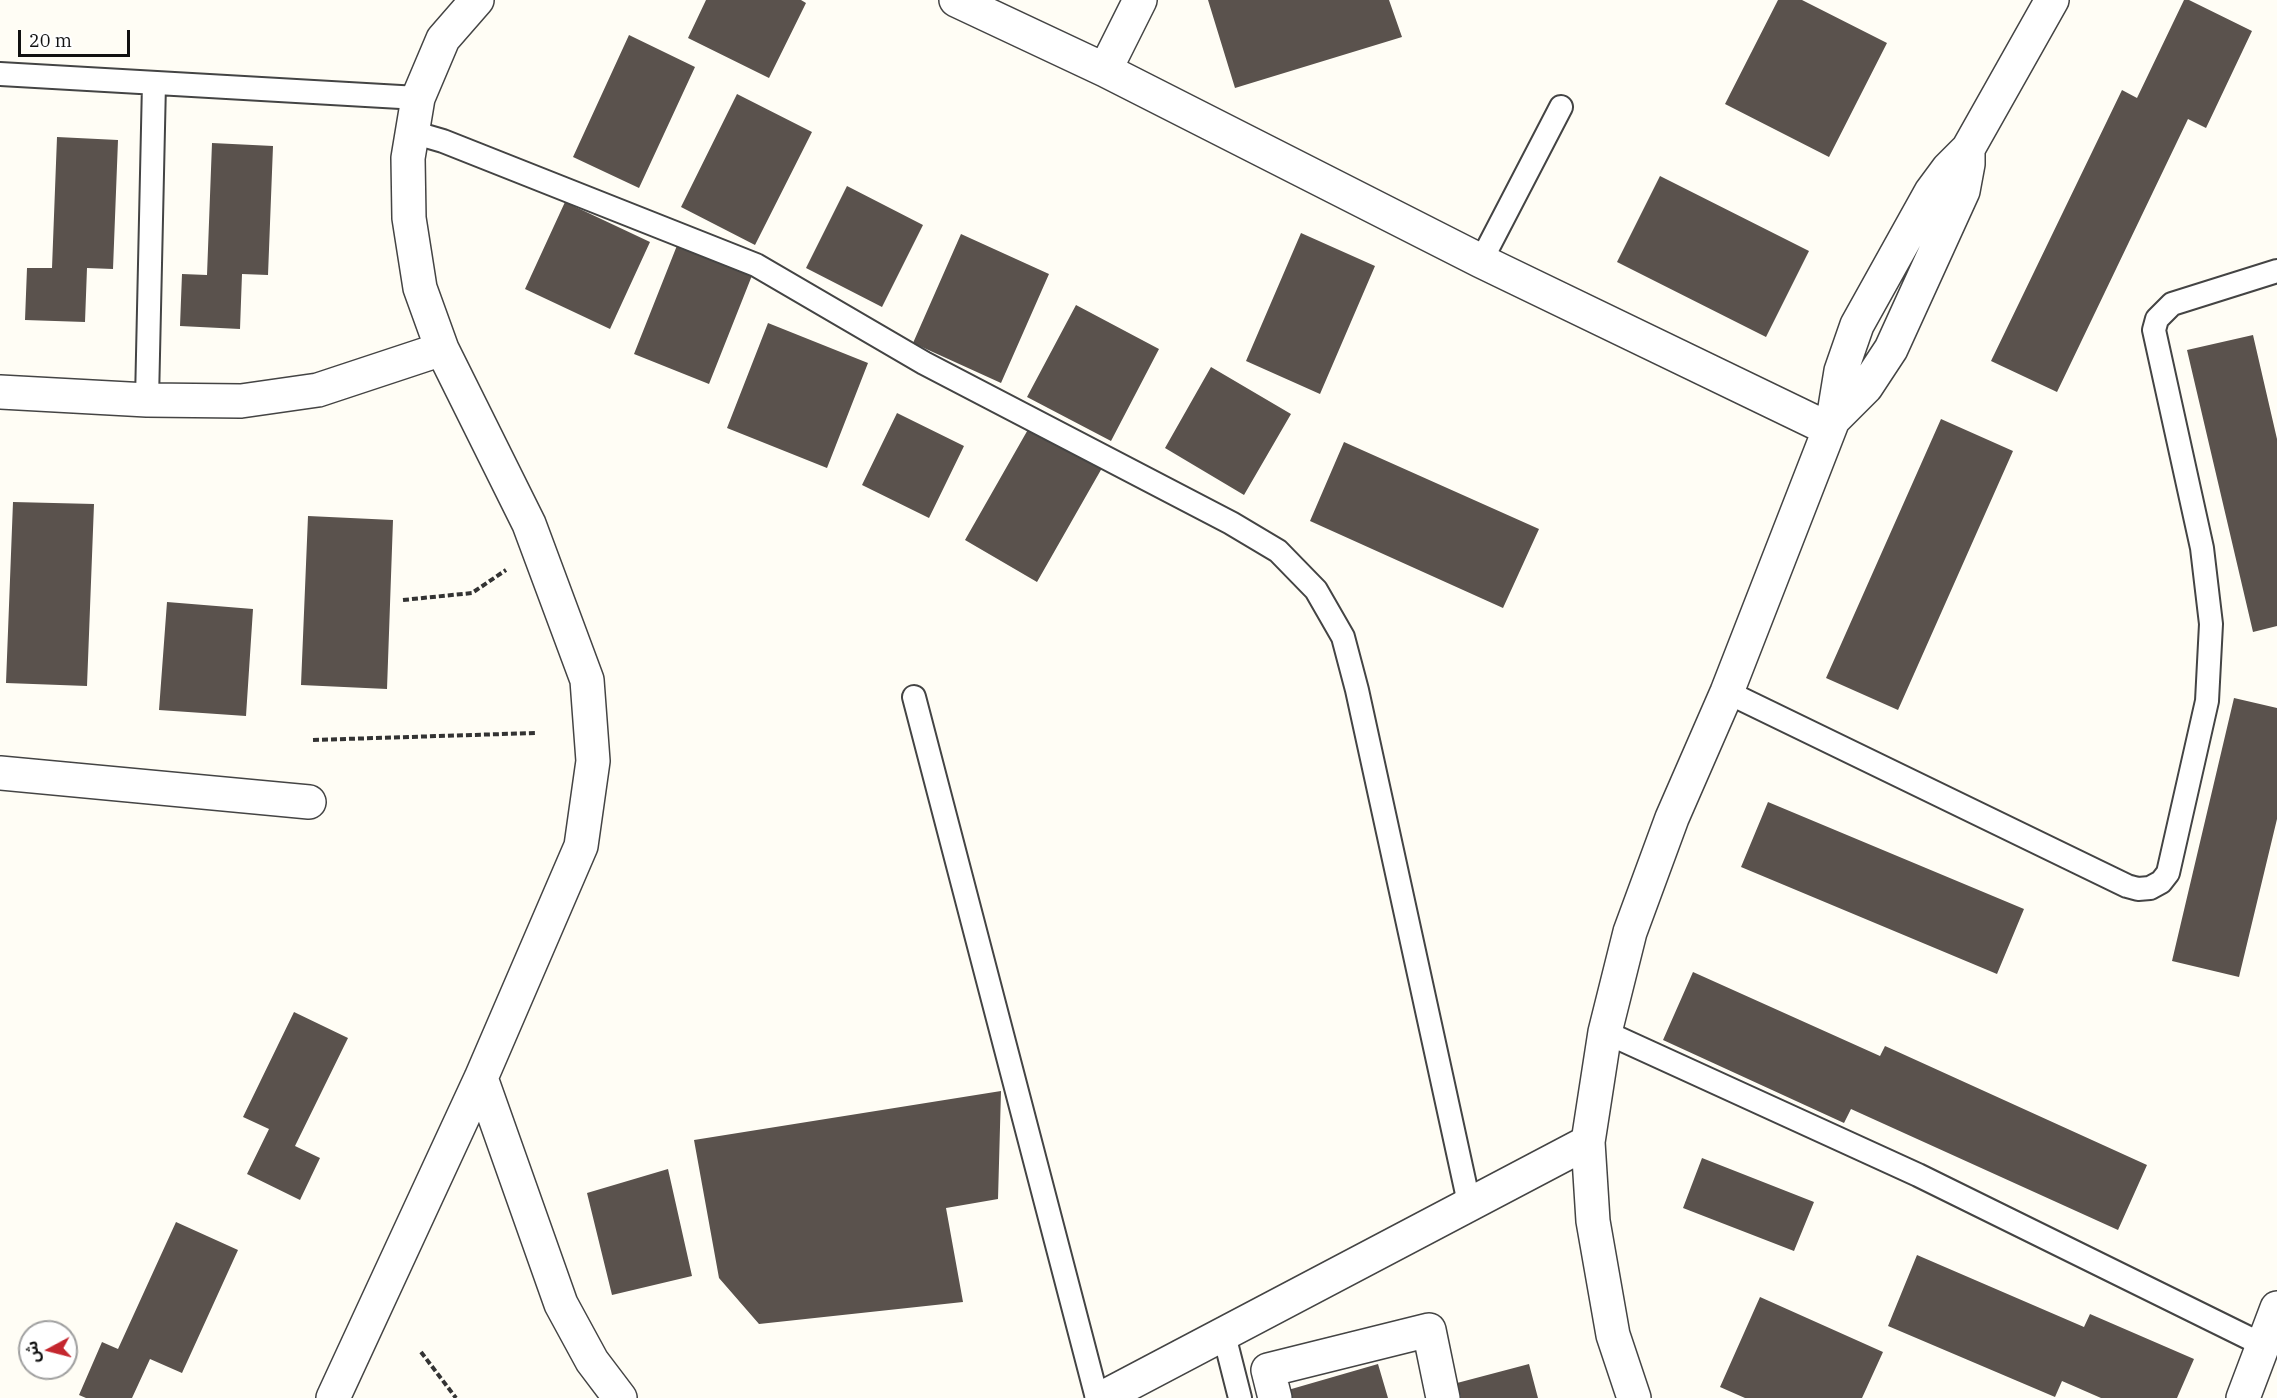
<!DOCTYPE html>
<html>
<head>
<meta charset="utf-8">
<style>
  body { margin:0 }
  #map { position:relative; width:2277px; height:1398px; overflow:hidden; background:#fffdf5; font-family:"IBM Plex Serif","Noto Sans Arabic",serif }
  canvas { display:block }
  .north { position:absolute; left:18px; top:1320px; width:60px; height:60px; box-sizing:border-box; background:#fff; border:2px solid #a0a0a0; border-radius:50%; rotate:263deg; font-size:16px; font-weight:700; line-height:24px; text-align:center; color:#111 }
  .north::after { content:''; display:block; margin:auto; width:21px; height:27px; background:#c4262e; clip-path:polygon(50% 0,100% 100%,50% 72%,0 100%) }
  .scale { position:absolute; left:18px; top:30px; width:112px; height:27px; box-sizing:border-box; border:3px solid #111; border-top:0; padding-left:8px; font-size:18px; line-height:21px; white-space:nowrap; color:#111; -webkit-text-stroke:4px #fff; paint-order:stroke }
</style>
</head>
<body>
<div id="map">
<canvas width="2277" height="1398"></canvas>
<div class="north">ش</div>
<div class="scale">20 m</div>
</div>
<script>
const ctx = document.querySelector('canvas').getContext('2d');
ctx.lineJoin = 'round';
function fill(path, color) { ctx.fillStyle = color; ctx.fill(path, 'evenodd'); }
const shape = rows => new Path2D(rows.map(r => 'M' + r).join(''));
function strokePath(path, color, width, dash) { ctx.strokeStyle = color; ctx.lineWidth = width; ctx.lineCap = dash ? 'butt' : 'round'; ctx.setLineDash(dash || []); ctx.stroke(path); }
const building = shape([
  [706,0,801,0,806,3,769,78,688,38],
  [1208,0,1389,0,1402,37,1235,88],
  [1778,0,1802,0,1887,43,1829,157,1725,104],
  [2184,0,2189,0,2252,31,2206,128,2188,119,2057,392,1991,361,2122,90,2137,98],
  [629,35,695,67,639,188,573,157],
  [737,94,812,132,755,245,681,207],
  [57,137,118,140,113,269,87,268,85,322,25,320,27,268,52,268],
  [212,143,273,146,268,275,242,274,240,329,180,326,182,274,207,275],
  [1660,176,1809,251,1766,337,1617,262],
  [847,186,923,225,882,307,806,268],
  [565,202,650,242,610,329,525,289],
  [1301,233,1375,266,1320,394,1246,361],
  [961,234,1049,274,1001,383,913,343],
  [678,243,753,273,709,384,634,354],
  [1076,305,1159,349,1111,441,1027,397],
  [768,323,868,363,827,468,727,428],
  [2253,335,2277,439,2277,626,2253,632,2187,350],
  [1211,367,1291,414,1244,495,1165,448],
  [897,413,964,446,929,518,862,485],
  [1941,419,2013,451,1898,710,1826,678],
  [1030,426,1102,468,1037,582,965,540],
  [1344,442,1539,529,1503,608,1310,521],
  [13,502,94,504,87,686,6,683],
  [308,516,393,520,387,689,301,685],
  [167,602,253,609,246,716,159,710],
  [2234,698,2277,708,2277,819,2239,977,2172,961],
  [1768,802,2024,909,1997,974,1741,867],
  [1693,972,1880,1056,1885,1046,2147,1165,2118,1230,1851,1109,1844,1123,1663,1040],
  [294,1012,348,1038,295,1146,320,1158,300,1200,247,1174,269,1129,243,1117],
  [1001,1091,998,1199,946,1208,963,1302,759,1324,719,1278,694,1140],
  [1702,1158,1814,1202,1794,1251,1683,1208],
  [668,1169,692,1276,612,1295,587,1193],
  [176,1222,238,1250,182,1373,150,1359,132,1398,86,1398,79,1395,102,1342,118,1349],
  [1917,1255,2084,1327,2090,1314,2194,1359,2177,1398,2101,1398,2062,1381,2055,1397,1888,1326],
  [1760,1297,1883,1352,1862,1398,1745,1398,1720,1387],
  [1378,1364,1388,1398,1290,1398,1288,1390],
  [1529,1364,1538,1398,1461,1398,1457,1383]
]);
const path = shape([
  [403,600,472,593,506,570],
  [313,740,535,733],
  [421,1352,456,1398]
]);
const lane = shape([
  [0,74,418,98],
  [412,132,443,141,756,265,924,363,1231,523,1278,551,1316,590,1343,637,1357,690,1469,1203],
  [1481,261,1561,107],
  [147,400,154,83],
  [1727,692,2127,886,2138,889,2150,888,2161,882,2168,873,2207,701,2211,624,2202,548,2154,330,2157,319,2172,304,2277,271],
  [914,697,1097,1398],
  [1605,1032,1918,1175,2263,1345],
  [1224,1335,1240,1398]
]);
const street = shape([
  [956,0,1105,70,1481,261,1829,429],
  [1105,70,1140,0],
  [0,392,147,400,241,401,318,390,442,349],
  [1833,420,1866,387,1891,349,1963,191,1968,164,1968,149],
  [0,773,309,802],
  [481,1078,561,1304,592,1361,620,1398],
  [333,1398,481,1078,581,846,593,761,587,680,529,524,442,349,420,288,409,218,408,158,418,98,443,39,477,0],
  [1102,1398,1588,1142],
  [1275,1398,1268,1370,1429,1330,1443,1398],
  [1634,1398,1613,1335,1593,1221,1588,1142,1605,1032,1630,932,1672,818,1727,692,1833,420,1841,371,1857,325,1931,192,1948,169,1968,149,2052,0],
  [2243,1398,2277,1308]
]);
fill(building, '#5a524d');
strokePath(lane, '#444', 26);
strokePath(street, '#444', 36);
strokePath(path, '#333', 4, [6, 3]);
strokePath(lane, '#fff', 22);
strokePath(street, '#fff', 33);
</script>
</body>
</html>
